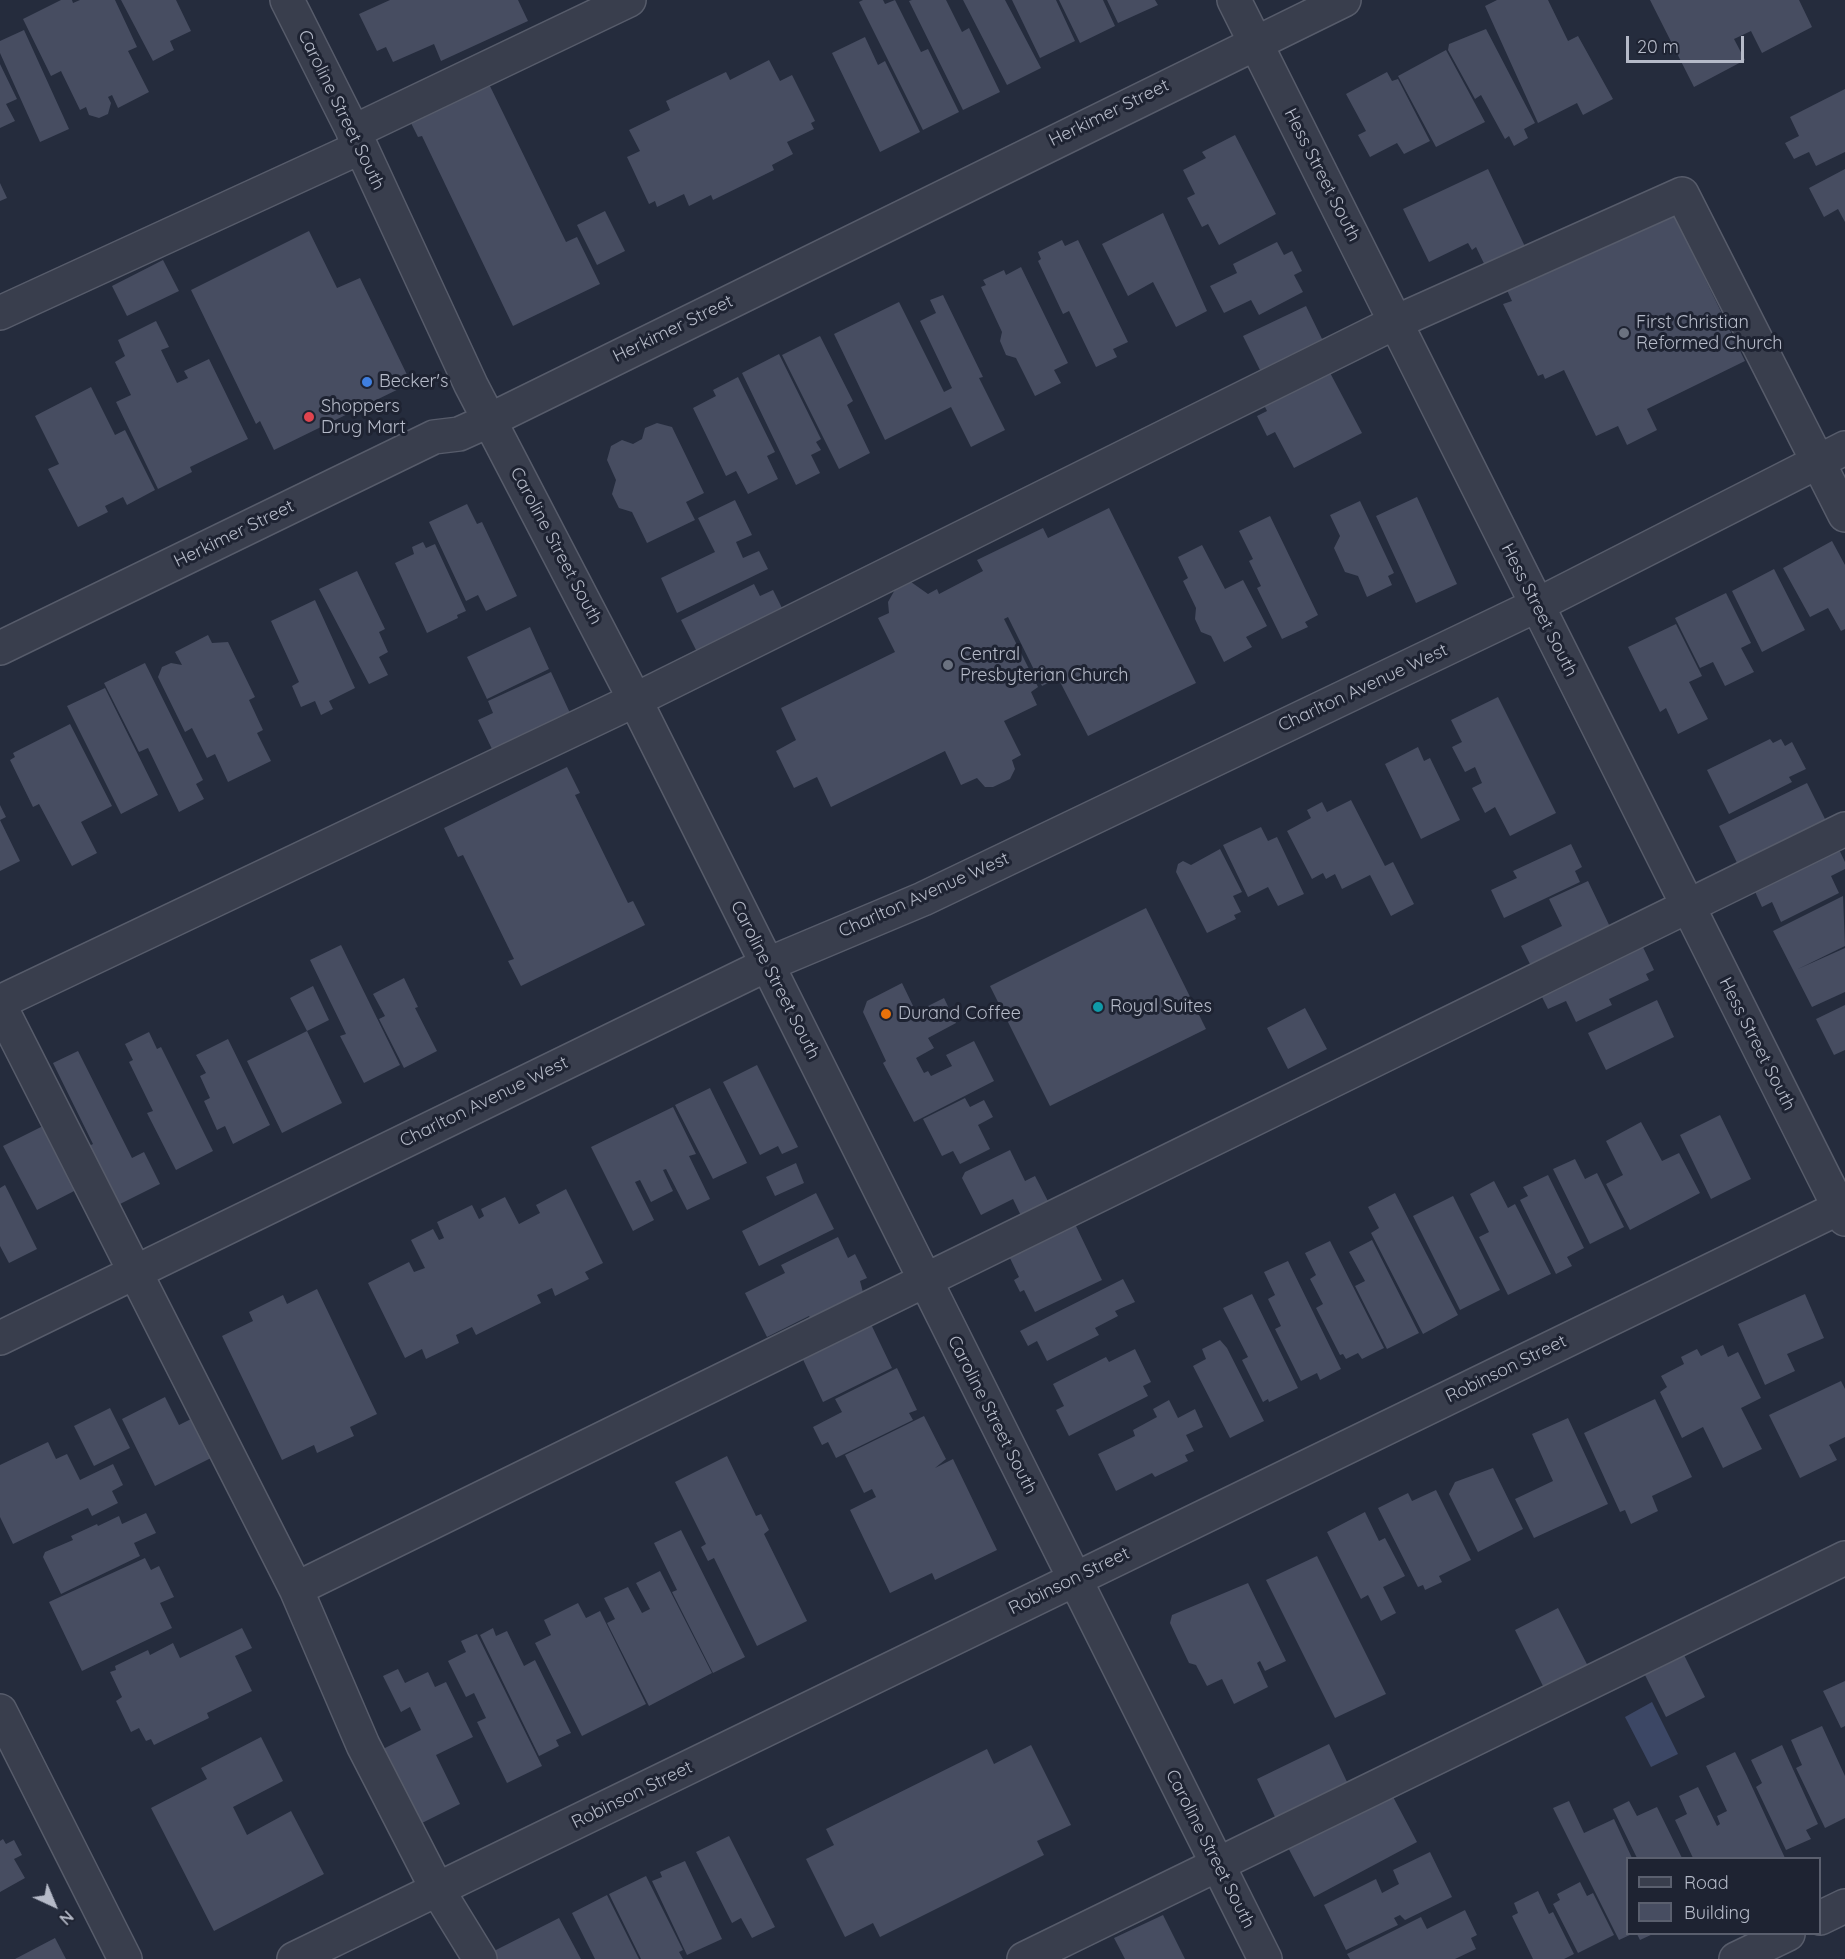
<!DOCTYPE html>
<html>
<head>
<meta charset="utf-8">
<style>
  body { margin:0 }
  #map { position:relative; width:1845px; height:1959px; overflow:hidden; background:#252c3d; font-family:Quicksand,sans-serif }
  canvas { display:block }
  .legend { position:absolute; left:1626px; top:1857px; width:195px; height:78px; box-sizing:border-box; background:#1e2332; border:2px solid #5a5f6e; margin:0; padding:8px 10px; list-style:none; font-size:18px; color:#b5bac8 }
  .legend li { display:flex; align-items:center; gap:12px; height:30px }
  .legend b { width:30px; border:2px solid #5a5f6e }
  .north { position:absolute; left:24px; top:1875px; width:60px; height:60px; -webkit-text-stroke:4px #1e2332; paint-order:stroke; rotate:136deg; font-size:16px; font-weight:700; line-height:24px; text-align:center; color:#b5bac8 }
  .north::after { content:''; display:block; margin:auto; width:21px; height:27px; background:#b5bac8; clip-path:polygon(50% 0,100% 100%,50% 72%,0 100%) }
  .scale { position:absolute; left:1626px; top:36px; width:118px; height:27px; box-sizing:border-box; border:3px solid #b5bac8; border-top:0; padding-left:8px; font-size:18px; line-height:21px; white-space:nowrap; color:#b5bac8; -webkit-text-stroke:4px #1e2332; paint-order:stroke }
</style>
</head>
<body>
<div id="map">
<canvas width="1845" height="1959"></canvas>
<ul class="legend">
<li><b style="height:8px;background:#393e4d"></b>Road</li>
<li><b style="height:16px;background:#474d61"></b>Building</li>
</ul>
<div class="north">N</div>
<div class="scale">20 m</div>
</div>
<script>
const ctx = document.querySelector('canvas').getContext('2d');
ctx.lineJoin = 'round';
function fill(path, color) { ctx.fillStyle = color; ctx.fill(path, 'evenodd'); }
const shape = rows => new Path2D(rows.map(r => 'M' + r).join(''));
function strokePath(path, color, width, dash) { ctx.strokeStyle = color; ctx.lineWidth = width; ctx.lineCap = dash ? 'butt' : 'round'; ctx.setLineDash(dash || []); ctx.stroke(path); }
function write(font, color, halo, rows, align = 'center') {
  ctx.font = font + ' Quicksand,sans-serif'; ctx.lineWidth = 6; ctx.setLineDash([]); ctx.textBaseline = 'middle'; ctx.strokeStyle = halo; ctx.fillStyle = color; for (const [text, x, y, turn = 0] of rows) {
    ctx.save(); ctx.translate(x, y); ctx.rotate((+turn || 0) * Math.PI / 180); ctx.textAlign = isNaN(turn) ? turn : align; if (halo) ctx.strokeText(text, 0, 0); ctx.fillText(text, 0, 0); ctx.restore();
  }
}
const water = shape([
  [1652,1702,1678,1754,1651,1767,1625,1717]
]);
const building = shape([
  [61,0,72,0,73,3,80,0,115,0,137,47,128,51,149,92,118,108,112,95,108,97,111,103,108,114,99,118,89,115,86,107,80,110,61,71,51,76,23,19],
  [121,0,176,0,191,31,170,41,174,50,153,61],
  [390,0,518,0,528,21,441,61,434,44,393,62,386,47,377,51,359,14],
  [863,0,883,0,885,4,895,0,921,52,928,49,959,112,923,130,859,2],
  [912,0,946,0,962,32,969,28,1000,92,963,110,909,1],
  [963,0,1005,0,1041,68,1007,85],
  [1012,0,1056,0,1075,41,1040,58],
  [1059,0,1103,0,1115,26,1080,43],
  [1107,0,1155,0,1158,5,1118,23],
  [1497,0,1548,0,1568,41,1578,36,1613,99,1583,115,1577,103,1538,123,1485,6],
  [1650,0,1799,0,1812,27,1762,53,1751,31,1734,39,1745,60,1694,87],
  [1486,29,1535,123,1524,129,1528,138,1514,146,1509,136,1505,139,1481,95,1475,99,1448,50,1449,44],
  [24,30,69,129,40,142,0,53,0,41],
  [865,37,878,65,885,61,920,132,880,152,832,53],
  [1446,50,1485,122,1436,147,1398,76],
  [769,60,780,81,792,75,815,121,811,123,814,129,787,142,793,154,772,165,774,170,713,200,711,195,689,206,684,194,657,207,655,201,649,204,627,157,640,151,629,130,670,110,666,101,726,72,730,80],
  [0,64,17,99,6,104,15,121,0,128],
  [1387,72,1392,81,1398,79,1430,141,1404,154,1397,143,1370,157,1358,135,1366,131,1346,94],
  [487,80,566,242,577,237,600,284,513,326,422,136,418,137,406,113],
  [1845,89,1845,152,1816,166,1809,152,1794,159,1785,143,1799,136,1790,117],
  [1235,135,1276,214,1219,245,1208,224,1202,227,1187,198,1195,194,1183,170,1206,158,1202,152],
  [1488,169,1530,257,1490,276,1476,247,1472,250,1468,243,1429,262,1403,209],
  [1845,169,1845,222,1838,209,1824,217,1809,188],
  [0,183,7,198,0,201],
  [1669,205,1745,361,1647,409,1657,430,1627,445,1618,426,1596,436,1564,370,1545,379,1543,374,1538,376,1503,304,1512,301,1504,284],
  [605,211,625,251,597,265,577,225],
  [1163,213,1207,311,1176,327,1153,282,1128,296,1102,244],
  [309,231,337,288,360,278,411,383,274,450,260,421,256,424,191,290],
  [1062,240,1065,246,1078,240,1128,342,1113,349,1117,357,1096,367,1069,311,1063,314,1038,261,1041,259,1038,252],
  [1277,242,1284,255,1292,251,1302,271,1294,275,1303,292,1259,315,1251,300,1224,313,1210,286,1237,273,1233,264],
  [163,260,179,291,127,316,112,286],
  [1021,267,1068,363,1054,370,1061,383,1035,396,1016,358,1006,355,1000,341,1002,332,981,287,986,285,983,280,1004,270,1006,275],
  [943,295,983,377,979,378,1005,430,971,447,951,407,885,440,834,334,899,302,944,392,952,388,920,321,936,313,930,300],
  [1306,306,1325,345,1263,376,1243,336],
  [156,321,169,347,161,350,177,383,188,378,184,371,209,359,248,439,190,467,192,472,158,489,116,402,131,395,115,362,125,356,118,340],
  [820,336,853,401,847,405,870,453,839,469,782,355],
  [779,354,821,439,816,442,821,450,811,455,820,473,796,485,742,373],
  [1328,369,1362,433,1294,468,1275,432,1267,436,1257,416,1267,411,1263,403],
  [738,377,775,452,767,456,778,479,748,494,736,471,726,476,693,408,716,396,713,390],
  [91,387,115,435,125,430,155,490,127,505,123,497,105,506,108,512,78,527,48,469,59,464,35,416],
  [657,423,672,427,704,493,686,502,695,520,647,543,632,512,619,508,612,494,616,480,607,460,611,446,622,440,633,444,642,439,645,428],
  [1417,497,1457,584,1416,603,1376,516],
  [735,500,752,535,736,542,743,558,759,551,768,569,677,613,661,578,715,552,698,518],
  [1360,501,1394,573,1388,576,1392,585,1367,597,1358,576,1345,572,1334,548,1340,536,1330,515],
  [467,504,477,524,482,522,517,596,486,611,478,595,466,601,429,522],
  [1109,508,1196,683,1088,736,1058,678,1042,686,1008,617,1004,619,1038,687,1031,692,1037,705,1004,721,1021,755,1012,760,1015,769,1010,779,993,787,985,787,977,778,961,785,945,751,831,807,817,777,794,788,776,751,796,740,781,708,895,652,878,618,889,613,888,602,897,586,911,582,928,594,937,589,939,594,983,571,977,560,1043,528,1048,538],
  [1270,516,1318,615,1305,622,1308,627,1282,639,1257,588,1261,586,1249,561,1253,559,1239,531],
  [1832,541,1845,565,1845,629,1841,631,1828,608,1810,617,1783,568],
  [423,542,426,548,435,544,466,611,457,615,458,618,427,633,395,563,414,554,412,547],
  [1202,545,1225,589,1243,580,1267,626,1246,637,1252,647,1224,662,1211,636,1201,632,1195,619,1196,608,1183,581,1188,578,1178,557],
  [1774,569,1805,630,1762,652,1732,591],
  [357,571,385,629,379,632,388,652,379,657,388,675,369,684,319,589],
  [754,584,760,596,773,590,784,612,698,654,681,620],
  [1726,593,1751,643,1741,648,1754,672,1725,686,1713,662,1700,668,1675,618],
  [315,600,355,688,329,701,333,709,321,715,315,701,301,707,292,686,299,682,271,621],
  [1676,624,1702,676,1689,682,1708,719,1678,734,1666,708,1660,712,1628,647],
  [530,627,549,669,487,699,467,657],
  [208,635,212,643,228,642,255,697,249,700,263,730,257,733,271,761,228,782,215,754,207,758,192,728,185,732,158,677,162,667,171,663,182,665,175,652],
  [145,663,203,780,196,784,204,799,179,812,148,748,139,752,104,683],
  [551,672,570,713,492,749,478,720,493,713,488,701],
  [105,688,158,795,121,814,67,706],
  [1498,697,1556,813,1510,836,1495,807,1485,813,1472,788,1482,783,1475,767,1465,772,1452,747,1462,742,1451,720],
  [70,724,112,806,81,822,97,853,72,866,39,804,33,807,10,760,15,757,13,753],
  [1770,739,1773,743,1781,739,1785,746,1792,742,1806,769,1789,777,1792,782,1729,814,1707,770],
  [1418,747,1424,761,1430,758,1460,820,1421,839,1385,764],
  [567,767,580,793,575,795,628,903,633,901,645,925,521,986,508,961,514,959,463,855,458,857,444,828],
  [1807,783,1826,821,1740,869,1719,826],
  [1351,800,1385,866,1393,862,1414,904,1391,916,1370,875,1342,889,1335,874,1326,879,1323,873,1312,879,1287,831,1311,818,1307,810,1322,802,1327,812],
  [0,805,6,817,0,820,20,861,0,871],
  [1261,827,1268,841,1277,837,1304,894,1278,906,1268,887,1248,897,1223,845],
  [1836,843,1845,862,1845,869,1831,876,1839,893,1781,922,1772,902,1762,907,1752,885],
  [1571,844,1582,867,1575,871,1580,882,1504,918,1491,890,1517,878,1513,871],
  [1220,849,1242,892,1233,896,1241,912,1234,915,1236,919,1207,933,1176,872,1178,864,1183,861,1191,865],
  [1588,881,1612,931,1533,970,1521,946,1562,926,1549,899],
  [1843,896,1845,946,1798,969,1845,948,1845,992,1812,1007,1773,931],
  [1146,908,1206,1029,1050,1106,990,986],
  [1640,941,1654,970,1646,974,1649,980,1609,999,1612,1005,1576,1022,1566,1001,1548,1009,1538,989],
  [341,945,400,1065,364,1083,340,1036,346,1034,310,960],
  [404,978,418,1007,415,1008,437,1051,404,1068,379,1019,385,1016,373,994],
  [902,983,916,1012,944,998,956,1023,928,1038,934,1048,916,1058,924,1073,928,1071,931,1076,952,1066,946,1055,974,1041,994,1081,914,1122,883,1063,886,1061,863,1012,867,1001],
  [313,986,329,1020,307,1031,290,998],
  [1657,1000,1674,1037,1606,1070,1588,1033],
  [1845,1005,1845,1050,1834,1055,1816,1019],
  [1305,1008,1327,1049,1288,1069,1267,1028],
  [307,1031,342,1103,282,1133,247,1061],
  [149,1032,157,1049,161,1047,213,1151,176,1170,147,1113,153,1111,129,1062,133,1060,125,1044],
  [228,1039,270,1125,233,1144,225,1126,217,1130,204,1101,210,1098,200,1076,206,1073,196,1055],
  [78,1051,132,1158,144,1152,160,1184,114,1207,85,1148,93,1144,53,1063],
  [757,1065,798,1147,782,1154,778,1146,760,1155,723,1082],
  [710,1088,747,1163,713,1179,675,1105],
  [965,1098,970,1107,984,1100,993,1117,978,1125,990,1149,960,1164,953,1151,942,1156,923,1119],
  [673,1107,696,1154,689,1156,710,1199,687,1210,666,1169,663,1170,673,1191,651,1202,640,1180,635,1182,654,1220,633,1231,591,1147],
  [1720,1115,1751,1179,1711,1199,1680,1135],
  [1641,1122,1662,1161,1679,1153,1700,1193,1630,1230,1606,1184,1623,1175,1606,1141],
  [49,1123,82,1187,37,1210,3,1146],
  [1010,1150,1025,1181,1035,1176,1052,1209,1024,1222,1013,1199,981,1215,962,1178,965,1172],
  [1575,1159,1585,1179,1597,1173,1624,1227,1590,1244,1553,1169],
  [796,1163,804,1183,775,1196,766,1177],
  [1548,1175,1584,1248,1567,1257,1572,1266,1556,1274,1520,1200,1528,1196,1523,1187],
  [1494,1181,1508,1208,1515,1204,1551,1274,1508,1295,1479,1237,1489,1232,1470,1194],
  [5,1185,37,1249,9,1263,0,1246,0,1188],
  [566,1189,603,1263,585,1272,589,1279,555,1296,552,1288,537,1295,541,1303,476,1335,472,1327,456,1335,459,1343,426,1359,422,1349,405,1358,368,1283,409,1262,414,1272,425,1268,411,1240,433,1229,439,1240,444,1238,437,1222,472,1205,479,1219,484,1216,481,1209,505,1197,519,1224,540,1213,536,1205],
  [816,1193,834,1229,759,1266,742,1231],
  [1395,1193,1458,1315,1423,1334,1371,1233,1379,1228,1368,1207],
  [1453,1196,1500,1290,1460,1310,1413,1216],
  [1075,1224,1102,1280,1035,1312,1024,1290,1020,1292,1014,1280,1019,1277,1009,1256],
  [838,1237,848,1258,855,1254,867,1278,860,1281,864,1296,812,1321,809,1316,767,1337,745,1293,785,1273,781,1265],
  [1372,1240,1419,1333,1387,1349,1355,1286,1365,1281,1349,1252],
  [1330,1241,1384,1348,1362,1359,1358,1353,1346,1359,1343,1354,1340,1355,1316,1308,1323,1304,1310,1279,1316,1275,1305,1253],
  [1288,1261,1341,1369,1320,1380,1317,1373,1301,1381,1275,1329,1281,1326,1268,1299,1275,1295,1264,1272],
  [1123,1279,1135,1302,1115,1311,1118,1316,1095,1328,1099,1335,1047,1361,1037,1341,1028,1346,1020,1331],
  [317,1289,377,1414,350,1427,354,1436,317,1453,314,1445,282,1460,222,1336,253,1321,249,1312,283,1295,287,1304],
  [1252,1294,1298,1388,1269,1402,1268,1399,1263,1402,1242,1360,1248,1357,1223,1308],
  [1805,1294,1824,1338,1787,1354,1795,1371,1765,1385,1738,1324],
  [868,1318,892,1368,823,1402,799,1351],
  [1220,1340,1227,1348,1264,1421,1230,1438,1193,1366,1206,1359,1202,1349],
  [1723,1345,1728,1357,1738,1352,1761,1398,1741,1408,1762,1449,1723,1468,1703,1427,1682,1438,1660,1392,1667,1387,1661,1376,1684,1364,1681,1357,1697,1349,1701,1356],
  [1135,1349,1151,1382,1143,1386,1148,1396,1069,1436,1056,1410,1064,1406,1053,1384,1106,1357,1109,1362],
  [897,1368,917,1410,909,1413,913,1420,836,1458,828,1442,822,1445,813,1427,842,1412,835,1399],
  [1841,1381,1845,1389,1845,1437,1829,1445,1837,1460,1800,1478,1769,1415],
  [165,1397,179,1425,191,1419,196,1422,213,1457,155,1486,122,1419],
  [1655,1399,1692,1477,1652,1496,1658,1511,1631,1524,1625,1510,1620,1512,1584,1433],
  [1169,1400,1178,1418,1195,1409,1203,1427,1186,1435,1194,1451,1185,1455,1188,1461,1155,1477,1152,1473,1116,1491,1098,1454,1135,1436,1133,1430,1157,1417,1153,1409],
  [110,1408,130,1448,94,1466,74,1426],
  [924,1416,946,1459,935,1468,953,1459,997,1550,935,1580,932,1573,890,1593,850,1510,876,1497,872,1489,864,1493,845,1455],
  [1568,1418,1608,1504,1534,1538,1515,1499,1553,1481,1532,1434],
  [48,1442,56,1459,67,1454,80,1480,113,1464,123,1485,112,1491,118,1503,92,1516,88,1508,13,1544,0,1517,0,1465],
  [727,1456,756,1516,761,1514,769,1530,764,1534,807,1621,757,1646,714,1558,708,1561,701,1547,706,1544,675,1482],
  [1493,1468,1523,1529,1478,1552,1449,1494,1455,1482],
  [1436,1490,1471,1560,1439,1576,1442,1582,1425,1590,1423,1585,1418,1587,1378,1508,1408,1493,1412,1501],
  [1365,1512,1379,1541,1385,1538,1405,1576,1383,1587,1396,1613,1381,1621,1368,1595,1361,1599,1327,1532],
  [146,1513,156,1533,134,1543,140,1556,61,1594,43,1557,45,1552,73,1540,71,1536,97,1524,98,1526,119,1516,122,1524],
  [681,1530,745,1657,713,1673,672,1592,677,1590,654,1543],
  [1317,1556,1386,1694,1335,1718,1266,1580],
  [145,1558,151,1570,159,1566,174,1597,160,1603,172,1628,82,1671,49,1602],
  [660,1571,712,1673,649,1706,607,1623,615,1619,604,1598,628,1587,642,1613,650,1609,636,1583],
  [1248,1583,1286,1661,1265,1671,1260,1661,1257,1663,1268,1687,1234,1704,1222,1679,1207,1686,1196,1665,1189,1663,1170,1623,1172,1615],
  [578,1603,586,1618,600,1611,646,1704,582,1736,535,1643,551,1635,544,1620],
  [1558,1608,1591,1672,1547,1694,1515,1630],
  [242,1628,252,1648,235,1656,252,1691,207,1713,209,1718,154,1745,151,1739,146,1741,139,1728,131,1732,116,1701,122,1697,110,1672,116,1670,115,1666,148,1650,150,1655,173,1643,180,1658],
  [493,1628,496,1636,507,1631,524,1666,535,1660,571,1733,556,1740,559,1746,539,1756,480,1635],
  [477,1634,542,1766,507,1783,477,1722,486,1718,474,1693,466,1697,448,1661,466,1652,461,1641],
  [1683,1653,1705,1697,1666,1717,1644,1673],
  [398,1669,405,1683,428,1672,435,1687,446,1682,473,1737,436,1755,460,1804,416,1826,379,1751,421,1730,410,1707,401,1712,383,1676],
  [1845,1681,1845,1726,1841,1728,1823,1691],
  [1822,1726,1845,1776,1845,1818,1825,1828,1796,1768,1802,1765,1791,1740],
  [261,1737,283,1781,233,1807,247,1835,291,1811,324,1874,214,1931,151,1808,207,1779,201,1768],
  [1329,1744,1348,1784,1276,1819,1257,1779],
  [1031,1745,1071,1825,1037,1841,1044,1855,880,1937,873,1923,845,1937,806,1859,834,1845,826,1829,987,1749,994,1764],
  [1782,1745,1818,1824,1806,1830,1811,1839,1786,1850,1756,1787,1762,1783,1751,1760],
  [1735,1752,1747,1776,1785,1858,1693,1858,1675,1820,1687,1814,1679,1796,1698,1787,1717,1826,1720,1824,1717,1816,1727,1811,1706,1766],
  [1391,1793,1417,1842,1314,1897,1284,1840],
  [1569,1801,1584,1833,1614,1819,1632,1858,1628,1858,1628,1934,1632,1934,1619,1940,1553,1808],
  [1629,1801,1637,1816,1657,1807,1682,1858,1637,1858,1613,1809],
  [729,1836,775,1927,752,1938,741,1918,732,1923,696,1852],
  [3,1839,6,1844,14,1840,22,1855,14,1859,25,1878,0,1892,0,1841],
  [1430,1852,1452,1897,1405,1920,1400,1915,1394,1918,1398,1925,1346,1950,1324,1905,1376,1879,1382,1893,1399,1884,1393,1870],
  [685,1861,722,1939,687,1955,652,1881,662,1877,660,1872],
  [646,1876,683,1950,679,1952,683,1959,641,1959,609,1894],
  [1580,1882,1587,1896,1593,1893,1614,1935,1578,1953,1553,1904,1560,1900,1557,1894],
  [1538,1891,1549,1914,1553,1912,1574,1954,1564,1959,1533,1959,1512,1916,1518,1913,1514,1903],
  [607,1895,639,1959,595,1959,572,1913],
  [1465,1910,1477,1935,1471,1938,1476,1949,1455,1959,1350,1959,1347,1954,1421,1917,1427,1929],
  [1163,1915,1185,1959,1125,1959,1114,1938],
  [559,1918,581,1959,498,1959,494,1951],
  [1637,1934,1653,1934,1640,1940],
  [55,1938,66,1959,15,1959]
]);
const minor = shape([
  [287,0,361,147,471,385,635,700,1265,1959],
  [1234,0,1845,1219],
  [353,132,629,0],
  [0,313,361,147],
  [0,648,434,437,459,434,490,420,1344,0],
  [0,1002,635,700,1396,322,1682,194,1845,515],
  [0,1006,296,1589,363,1745,437,1889,480,1959],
  [0,1338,766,965,923,899,1537,605,1845,448],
  [296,1589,1845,829],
  [0,1711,125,1959],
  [1820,1918,1845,1906],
  [294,1959,1845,1205],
  [1024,1959,1845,1558],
  [1736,1959,1788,1934]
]);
const markers = [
  [1624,333,6,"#6b7280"],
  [367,382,6,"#3f7fe0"],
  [309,417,6,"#e0444e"],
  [948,665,6,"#6b7280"],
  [1098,1007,6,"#0f9aa8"],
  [886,1014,6,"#e8710a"]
];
const streetNames = [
  ["Caroline Street South",341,110,64],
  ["Herkimer Street",1109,113,-26],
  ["Hess Street South",1322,175,63],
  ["Herkimer Street",673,329,-26],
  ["Herkimer Street",234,534,-26],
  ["Caroline Street South",556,546,62],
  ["Hess Street South",1539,610,63],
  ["Charlton Avenue West",1363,688,-25],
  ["Charlton Avenue West",924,895,-24],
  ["Caroline Street South",775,980,63],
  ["Hess Street South",1757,1044,63],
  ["Charlton Avenue West",484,1102,-26],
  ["Robinson Street",1506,1369,-26],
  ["Caroline Street South",992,1415,63],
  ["Robinson Street",1069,1581,-26],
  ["Robinson Street",632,1795,-26],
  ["Caroline Street South",1210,1849,63]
];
const poiNames = [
  ["First Christian",1636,323],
  ["Reformed Church",1636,344],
  ["Becker's",379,382],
  ["Shoppers",321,407],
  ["Drug Mart",321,428],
  ["Central",960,655],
  ["Presbyterian Church",960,676],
  ["Royal Suites",1110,1007],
  ["Durand Coffee",898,1014]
];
fill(water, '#3c4765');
fill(building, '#474d61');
strokePath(minor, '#575c6b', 36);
strokePath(minor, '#393e4d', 33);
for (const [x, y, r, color] of markers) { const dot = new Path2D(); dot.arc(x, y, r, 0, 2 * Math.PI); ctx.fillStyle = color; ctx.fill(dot); strokePath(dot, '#1e2332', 2); }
write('18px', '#b5bac8', '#1e2332', streetNames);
write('18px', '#b5bac8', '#1e2332', poiNames, 'left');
</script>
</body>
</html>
